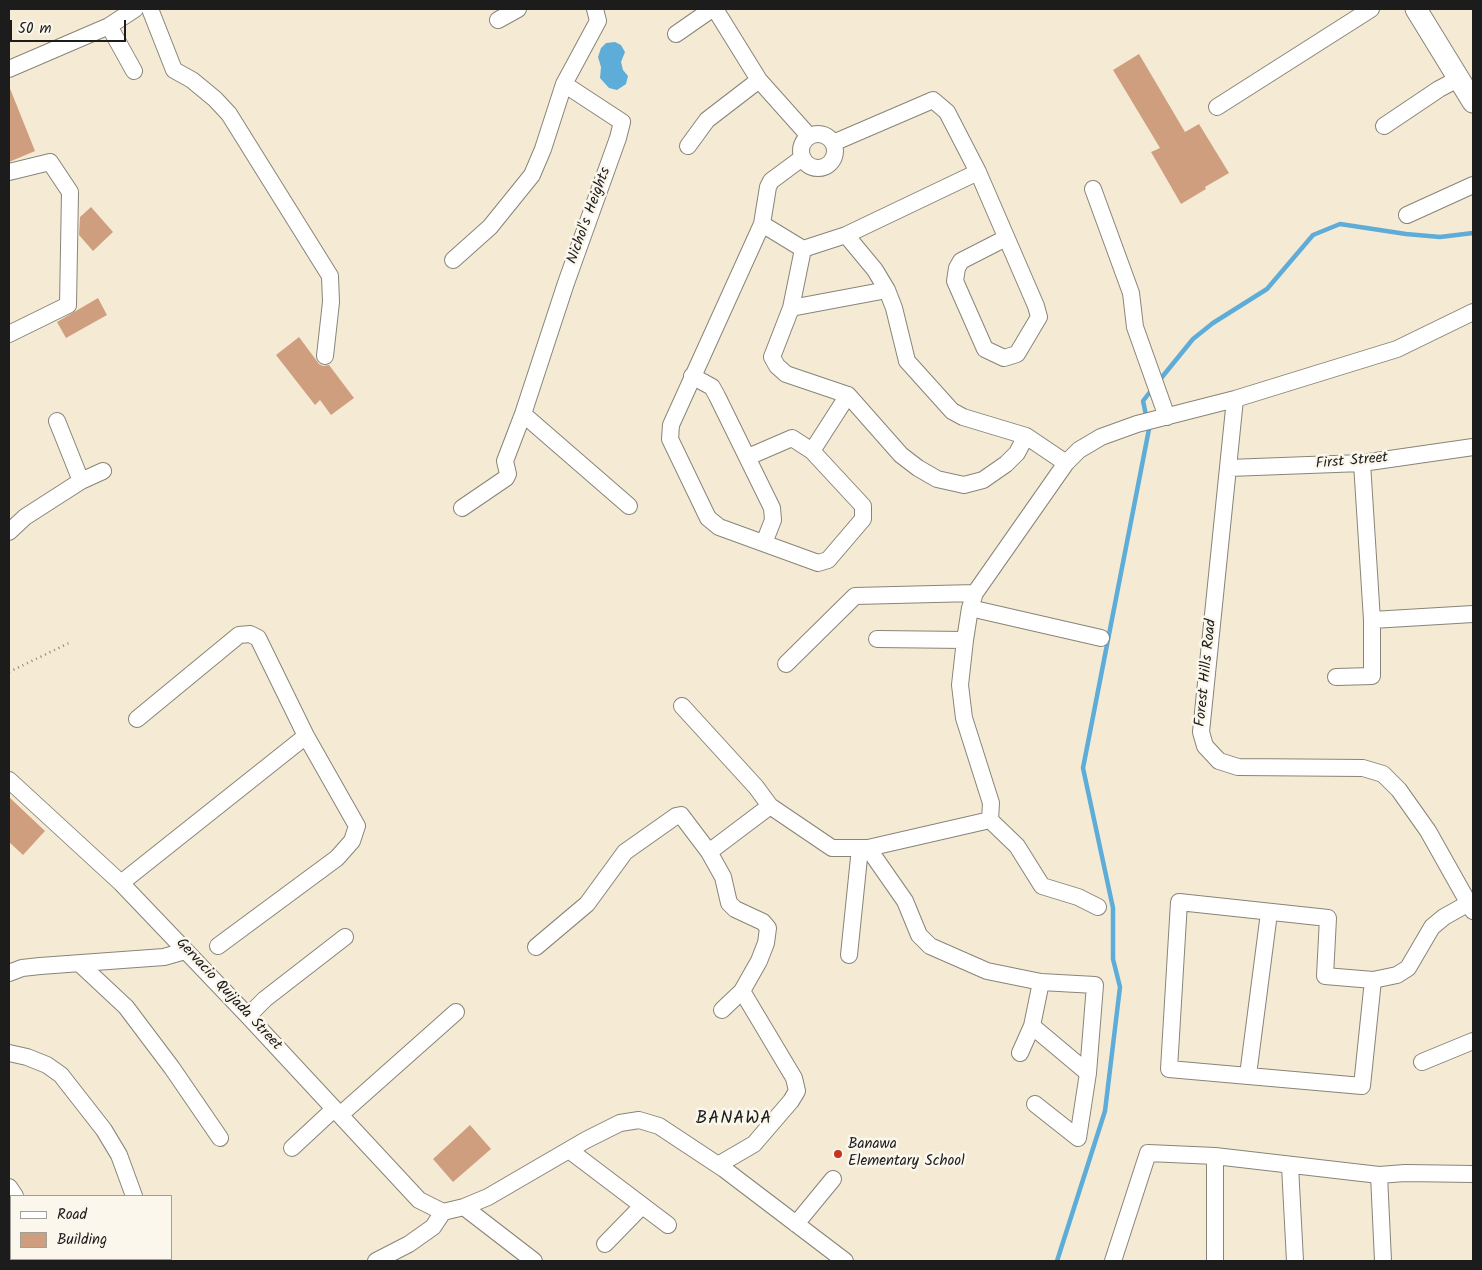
<!DOCTYPE html>
<html>
<head>
<meta charset="utf-8">
<style>
  body { margin:0 }
  #map { position:relative; width:1482px; height:1270px; overflow:hidden; background:#f5ebd5; font-family:Kalam,sans-serif }
  canvas { display:block }
  .frame { position:absolute; inset:0; border:10px solid #1c1c1c; pointer-events:none }
  .legend { position:absolute; left:10px; top:1195px; width:162px; height:65px; box-sizing:border-box; background:#fbf7ec; border:1px solid #a29f99; margin:0; padding:6px 9px; list-style:none; font-size:15px; color:#1c1c1c }
  .legend li { display:flex; align-items:center; gap:10px; height:25px }
  .legend b { width:25px; border:1px solid #a29f99 }
  .scale { position:absolute; left:10px; top:20px; width:116px; height:22px; box-sizing:border-box; border:2px solid #1c1c1c; border-top:0; padding-left:6px; font-size:15px; line-height:18px; white-space:nowrap; color:#1c1c1c; -webkit-text-stroke:4px #fbf7ec; paint-order:stroke }
</style>
</head>
<body>
<div id="map">
<canvas width="1482" height="1270"></canvas>
<div class="frame"></div>
<ul class="legend">
<li><b style="height:6px;background:#fff"></b>Road</li>
<li><b style="height:14px;background:#cf9e7f"></b>Building</li>
</ul>
<div class="scale">50 m</div>
</div>
<script>
const ctx = document.querySelector('canvas').getContext('2d');
ctx.lineJoin = 'round';
function fill(path, color) { ctx.fillStyle = color; ctx.fill(path, 'evenodd'); }
const shape = rows => new Path2D(rows.map(r => 'M' + r).join(''));
function strokePath(path, color, width, dash) { ctx.strokeStyle = color; ctx.lineWidth = width; ctx.lineCap = dash ? 'butt' : 'round'; ctx.setLineDash(dash || []); ctx.stroke(path); }
function write(font, color, halo, rows, align = 'center') {
  ctx.font = font + ' Kalam,sans-serif'; ctx.lineWidth = 5; ctx.setLineDash([]); ctx.textBaseline = 'middle'; ctx.strokeStyle = halo; ctx.fillStyle = color; for (const [text, x, y, turn = 0] of rows) {
    ctx.save(); ctx.translate(x, y); ctx.rotate((+turn || 0) * Math.PI / 180); ctx.textAlign = isNaN(turn) ? turn : align; if (halo) ctx.strokeText(text, 0, 0); ctx.fillText(text, 0, 0); ctx.restore();
  }
}
const water = shape([
  [615,42,621,45,625,52,621,62,623,70,628,76,626,84,617,90,609,88,600,78,601,67,598,57,601,48,606,43]
]);
const stream = shape([
  [1158,382,1193,339,1213,323,1267,289,1313,235,1340,224,1406,234,1440,237,1473,233],
  [1057,1261,1105,1111,1120,987,1113,959,1113,908,1083,768,1149,429,1143,401,1153,388]
]);
const building = shape([
  [1139,54,1185,132,1199,124,1229,173,1205,187,1206,189,1181,204,1151,152,1160,148,1113,70],
  [9,86,35,151,9,162],
  [91,207,113,232,93,251,79,235,80,217],
  [98,298,107,315,66,338,57,322],
  [299,337,319,364,323,366,329,365,354,398,331,415,320,400,315,405,276,355],
  [9,797,45,831,23,855,9,842],
  [470,1125,491,1149,453,1182,433,1159]
]);
const path = shape([
  [9,672,69,643]
]);
const minor = shape([
  [150,9,174,70,192,80,215,99,229,114,330,276,331,302,325,356],
  [715,9,759,80,809,136],
  [498,20,518,9],
  [109,26,134,71],
  [676,34,712,9],
  [9,69,109,26,135,9],
  [1217,107,1371,9],
  [1384,126,1439,89,1458,79],
  '801 151a17 17 0 1 1 34 0a17 17 0 1 1-34 0Z',
  [833,143,933,100,947,112,978,172,1036,306,1039,317,1017,354,1004,358,985,349,955,281,957,268,961,261,1006,238],
  [688,146,707,120,759,80],
  [9,172,50,162,70,192,68,305,9,334],
  [1093,189,1131,293,1135,327,1167,417],
  [1407,215,1473,185],
  [762,224,803,249,846,235,978,172],
  [846,235,875,270,887,290,894,308,907,361,952,411,963,417,1026,436,1066,463],
  [803,249,791,308,772,357,777,366,786,374,848,395,901,455,918,468,937,479,964,485,983,480,1006,464,1017,453,1026,436],
  [453,260,490,227,532,175,543,149,564,84,598,21,595,9],
  [791,308,887,290],
  [692,376,712,387,717,396,772,508,773,520,764,543],
  [1235,399,1201,732,1205,746,1219,761,1238,767,1363,768,1383,774,1399,790,1428,831,1473,911],
  [523,414,629,506],
  [57,421,81,481],
  [812,451,848,395],
  [748,457,792,438,812,451,863,506,863,519,828,560,818,563,719,527,708,518,670,439,671,425,762,224,768,187,771,181,802,158],
  [1229,468,1362,463,1473,447],
  [462,508,506,478,508,474,505,461,523,414,566,283,618,138,622,122,564,84],
  [9,532,25,517,81,481,103,471],
  [970,608,1101,638],
  [1372,620,1473,614],
  [877,639,965,640],
  [786,664,855,596,975,593],
  [1336,677,1372,676,1372,620,1362,463],
  [682,706,756,787,770,806,832,848,868,848,990,820,991,803,964,718,960,685,965,640,970,608,975,593,1066,463,1079,450,1101,437,1137,424,1235,399,1397,349,1473,312],
  [137,719,239,635,250,634,258,638,306,736,357,826,352,841,337,858,218,946],
  [9,780,121,883,248,1016,419,1200,443,1212],
  [990,820,1017,846,1042,886,1078,897,1098,907],
  [868,848,905,901,919,935,930,946,987,971,1041,982,1095,985,1088,1073,1078,1138,1035,1104],
  [709,852,770,806],
  [121,883,306,736],
  [536,947,587,904,625,852,676,816,681,815,709,852,723,877,729,903,735,909,763,922,768,928,766,943,759,961,742,991,722,1010],
  [849,955,860,848],
  [80,964,126,1007,172,1068,220,1138],
  [9,973,22,968,40,966,164,957,185,951],
  [1373,980,1362,1086,1169,1069,1179,902,1328,918,1325,976,1373,980,1397,975,1408,968,1432,927,1444,917,1469,903],
  [248,1016,265,999,345,937],
  [1032,1026,1088,1073],
  [9,1053,27,1057,47,1065,61,1075,104,1130,119,1155,134,1196],
  [1020,1053,1032,1026,1041,982],
  [1422,1062,1473,1041],
  [1248,1075,1269,913],
  [340,1115,456,1012],
  [292,1148,334,1109],
  [569,1150,668,1225],
  [718,1165,754,1144,791,1101,797,1091,794,1078,742,991],
  [1290,1166,1295,1261],
  [1379,1175,1383,1261],
  [9,1187,15,1196],
  [464,1207,534,1261],
  [443,1212,464,1207,488,1197,586,1140,620,1123,639,1120,659,1126,724,1169,845,1261],
  [796,1224,833,1179],
  [605,1244,642,1206],
  [156,1259,157,1261],
  [30,1261,31,1259],
  [376,1261,409,1244,433,1227,443,1212],
  [1113,1261,1148,1153,1215,1156,1379,1175,1405,1173,1473,1174],
  [1215,1261,1215,1156]
]);
const major = shape([
  [1416,9,1473,102]
]);
const markers = [
  [838,1154,5,"#c8321e"]
];
const streetNames = [
  ["Nichol's Heights",590,216,-70],
  ["First Street",1352,462,-5],
  ["Forest Hills Road",1207,673,-84],
  ["Gervacio Quijada Street",228,995,47]
];
const poiNames = [
  ["Banawa",848,1145],
  ["Elementary School",848,1162]
];
const quarterNames = [
  ["BANAWA",734,1120]
];
fill(water, '#5eacd8');
strokePath(stream, '#5eacd8', 4.5);
fill(building, '#cf9e7f');
strokePath(minor, '#888478', 18);
strokePath(major, '#888478', 23);
strokePath(path, '#888478', 2.5, [1, 4]);
strokePath(minor, '#fff', 16);
strokePath(major, '#fff', 21);
for (const [x, y, r, color] of markers) { const dot = new Path2D(); dot.arc(x, y, r, 0, 2 * Math.PI); ctx.fillStyle = color; ctx.fill(dot); strokePath(dot, '#fbf7ec', 2); }
write('15px', '#1c1c1c', '#fbf7ec', streetNames);
write('15px', '#1c1c1c', '#fbf7ec', poiNames, 'left');
ctx.letterSpacing = '1px';
write('18px', '#1c1c1c', '#fbf7ec', quarterNames);
ctx.letterSpacing = '0px';
</script>
</body>
</html>
